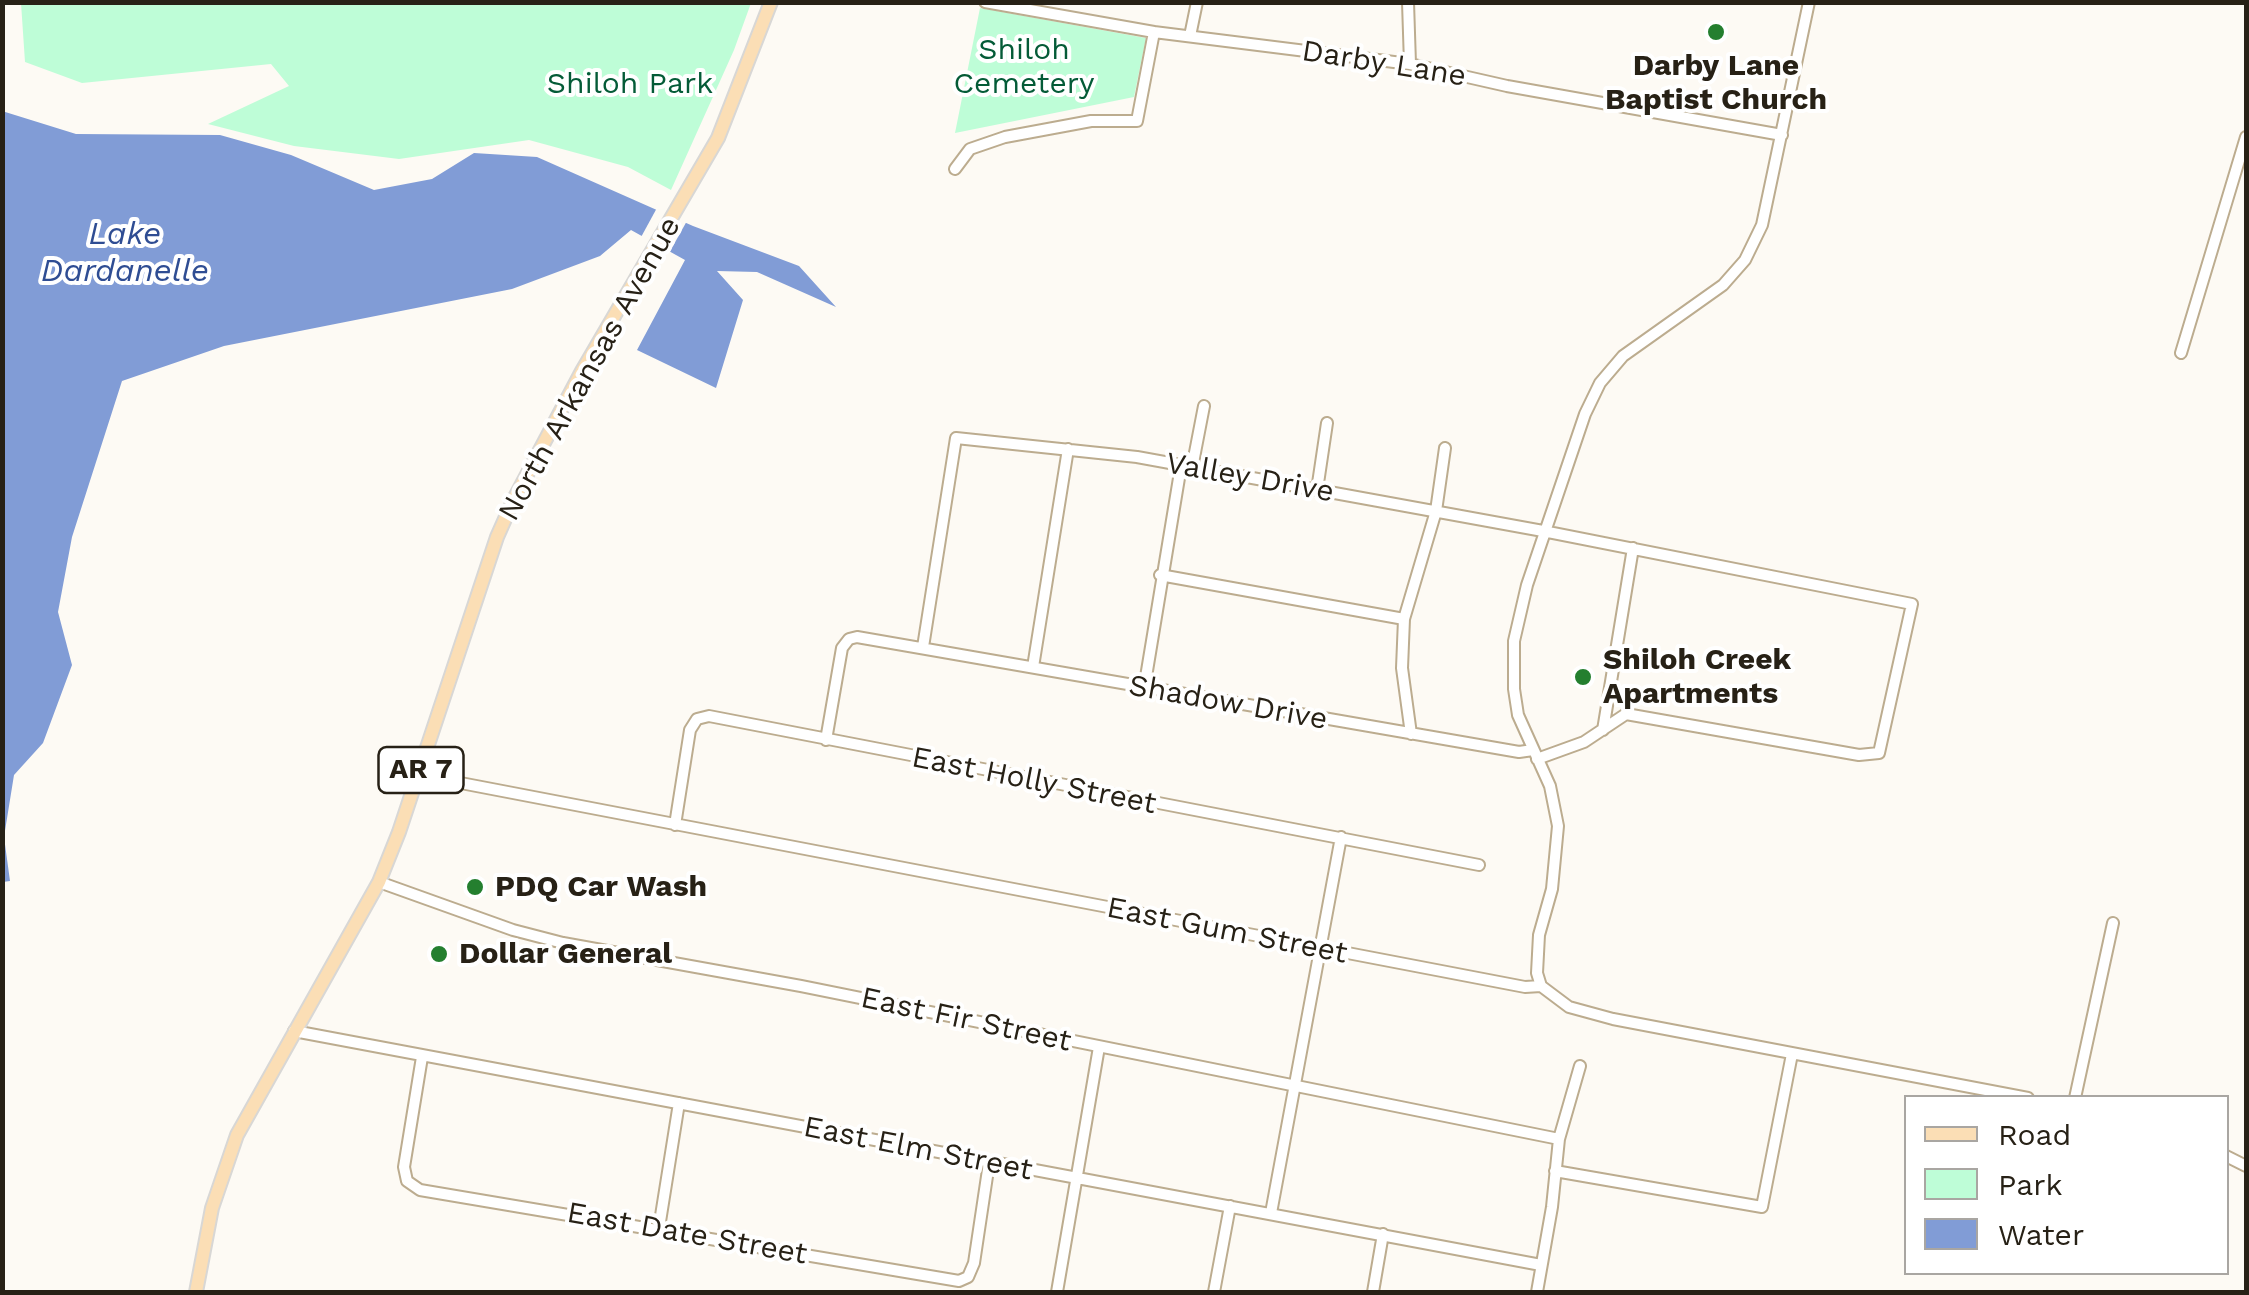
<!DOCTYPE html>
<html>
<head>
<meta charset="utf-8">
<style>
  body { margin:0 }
  #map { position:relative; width:2249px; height:1295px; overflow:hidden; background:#fdfaf4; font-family:"Work Sans",sans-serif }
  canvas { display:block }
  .frame { position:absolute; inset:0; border:5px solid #272116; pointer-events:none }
  .legend { position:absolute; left:1904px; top:1095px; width:325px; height:180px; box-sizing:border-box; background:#fff; border:2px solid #a9a6a2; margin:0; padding:12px 18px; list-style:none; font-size:30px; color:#272116 }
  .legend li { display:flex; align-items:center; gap:20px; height:50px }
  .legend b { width:50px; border:2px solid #a9a6a2 }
</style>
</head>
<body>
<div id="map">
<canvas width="2249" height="1295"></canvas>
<div class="frame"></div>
<ul class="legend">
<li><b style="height:12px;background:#fbdeb5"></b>Road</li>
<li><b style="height:28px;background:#befdd7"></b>Park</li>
<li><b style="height:28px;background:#819cd6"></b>Water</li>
</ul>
</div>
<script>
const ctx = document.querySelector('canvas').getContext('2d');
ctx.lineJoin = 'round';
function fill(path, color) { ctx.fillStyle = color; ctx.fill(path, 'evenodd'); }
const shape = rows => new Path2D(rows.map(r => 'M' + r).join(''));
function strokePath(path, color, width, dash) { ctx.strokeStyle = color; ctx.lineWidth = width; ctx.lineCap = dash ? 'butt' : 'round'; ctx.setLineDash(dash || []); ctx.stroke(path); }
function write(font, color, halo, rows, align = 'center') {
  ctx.font = font + ' "Work Sans",sans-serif'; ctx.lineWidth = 8; ctx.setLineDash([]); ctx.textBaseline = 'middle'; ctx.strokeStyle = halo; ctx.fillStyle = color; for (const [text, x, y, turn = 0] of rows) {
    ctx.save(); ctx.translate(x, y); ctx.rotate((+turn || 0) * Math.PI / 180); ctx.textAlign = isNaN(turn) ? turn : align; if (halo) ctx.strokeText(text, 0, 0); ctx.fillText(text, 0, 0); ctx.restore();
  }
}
const green = shape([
  [21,3,21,2,751,3,734,50,671,190,628,167,529,140,399,159,294,146,208,124,289,86,271,64,82,83,25,62],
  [980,8,1146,38,1134,97,955,133]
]);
const water = shape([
  [2,111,76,134,220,135,291,155,374,190,432,179,474,153,537,157,693,226,799,266,836,307,757,272,717,271,743,300,716,388,637,350,685,260,631,230,600,256,512,289,224,346,122,381,72,537,58,612,72,665,43,743,14,775,4,837,10,881,3,882]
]);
const pier = shape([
  [658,206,688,219,668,255,640,239]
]);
const minor = shape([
  [985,2,1154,32,1410,64,1507,86,1782,135],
  [1408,2,1410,64],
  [1190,36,1197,2],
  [955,169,970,149,1005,137,1091,121,1137,121,1154,32],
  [2181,353,2246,137],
  [1192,468,1204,406],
  [1317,490,1327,423],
  [1160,575,1404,619],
  [923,647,956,438,1137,457,1543,531,1912,604,1879,753,1859,755,1626,714,1584,742,1537,759],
  [1033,667,1068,449],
  [1144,689,1181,466],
  [1603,730,1633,548],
  [1411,734,1402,668,1404,619,1436,511,1445,448],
  [826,740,842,648,849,639,857,637,1519,752,1533,750],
  [419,775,1525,987,1541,986,1569,1007,1613,1019,2028,1098],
  [675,825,690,730,697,719,709,716,1479,865],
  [379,882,513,930,563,943,801,986,1559,1139],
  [1541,986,1537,973,1539,935,1552,889,1558,826,1550,786,1518,715,1514,689,1514,641,1527,585,1585,414,1600,383,1623,356,1723,285,1745,260,1762,225,1809,2],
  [294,1031,1541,1265],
  [422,1057,404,1167,407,1181,420,1190,959,1281,968,1277,974,1263,989,1163],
  [2075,1098,2113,923],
  [2226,1156,2246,1166],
  [1555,1171,1762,1207,1792,1054],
  [1271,1213,1341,837],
  [659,1228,679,1103],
  [1057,1292,1099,1047],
  [1214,1292,1230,1206],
  [1373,1292,1383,1234],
  [1537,1292,1552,1207,1559,1139,1580,1066]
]);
const major = shape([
  [196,1292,212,1208,237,1135,379,882,399,832,497,537,513,501,582,371,718,138,771,2]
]);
const markers = [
  [1716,32,10,"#247f2f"],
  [1583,677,10,"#247f2f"],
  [475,887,10,"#247f2f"],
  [439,954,10,"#247f2f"]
];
const shields = [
  [421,770,85]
];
const shieldNames = [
  ["AR 7",421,770]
];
const parkNames = [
  ["Shiloh",1024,50],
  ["Cemetery",1024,84],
  ["Shiloh Park",630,84]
];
const streetNames = [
  ["Darby Lane",1384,64,9],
  ["North Arkansas Avenue",590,369,-61],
  ["Valley Drive",1250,478,10],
  ["Shadow Drive",1228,703,10],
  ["East Holly Street",1034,781,11],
  ["East Gum Street",1227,931,11],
  ["East Fir Street",966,1020,12],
  ["East Elm Street",918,1149,11],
  ["East Date Street",687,1234,10]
];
const poiNames = [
  ["Darby Lane",1716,66,"center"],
  ["Baptist Church",1716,100,"center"],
  ["Shiloh Creek",1603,660],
  ["Apartments",1603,694],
  ["PDQ Car Wash",495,887],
  ["Dollar General",459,954]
];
const waterNames = [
  ["Lake",125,235],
  ["Dardanelle",125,272]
];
fill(green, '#befdd7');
fill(water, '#819cd6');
fill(pier, '#fdfaf4');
strokePath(minor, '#bcac8f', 14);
strokePath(major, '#d8d7d5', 16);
strokePath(minor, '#fff', 10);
strokePath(major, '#fbdeb5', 12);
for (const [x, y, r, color] of markers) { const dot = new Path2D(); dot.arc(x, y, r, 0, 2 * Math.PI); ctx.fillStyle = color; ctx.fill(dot); strokePath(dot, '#fff', 4); }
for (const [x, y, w] of shields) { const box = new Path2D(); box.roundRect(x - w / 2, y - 23, w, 46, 8); ctx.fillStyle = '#fff'; ctx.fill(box); strokePath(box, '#272116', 2.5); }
write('bold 28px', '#272116', null, shieldNames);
write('30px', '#045b37', '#fff', parkNames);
write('30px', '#272116', '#fff', streetNames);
write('bold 30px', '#272116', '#fff', poiNames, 'left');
write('italic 32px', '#2f4d93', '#fff', waterNames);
</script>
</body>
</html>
